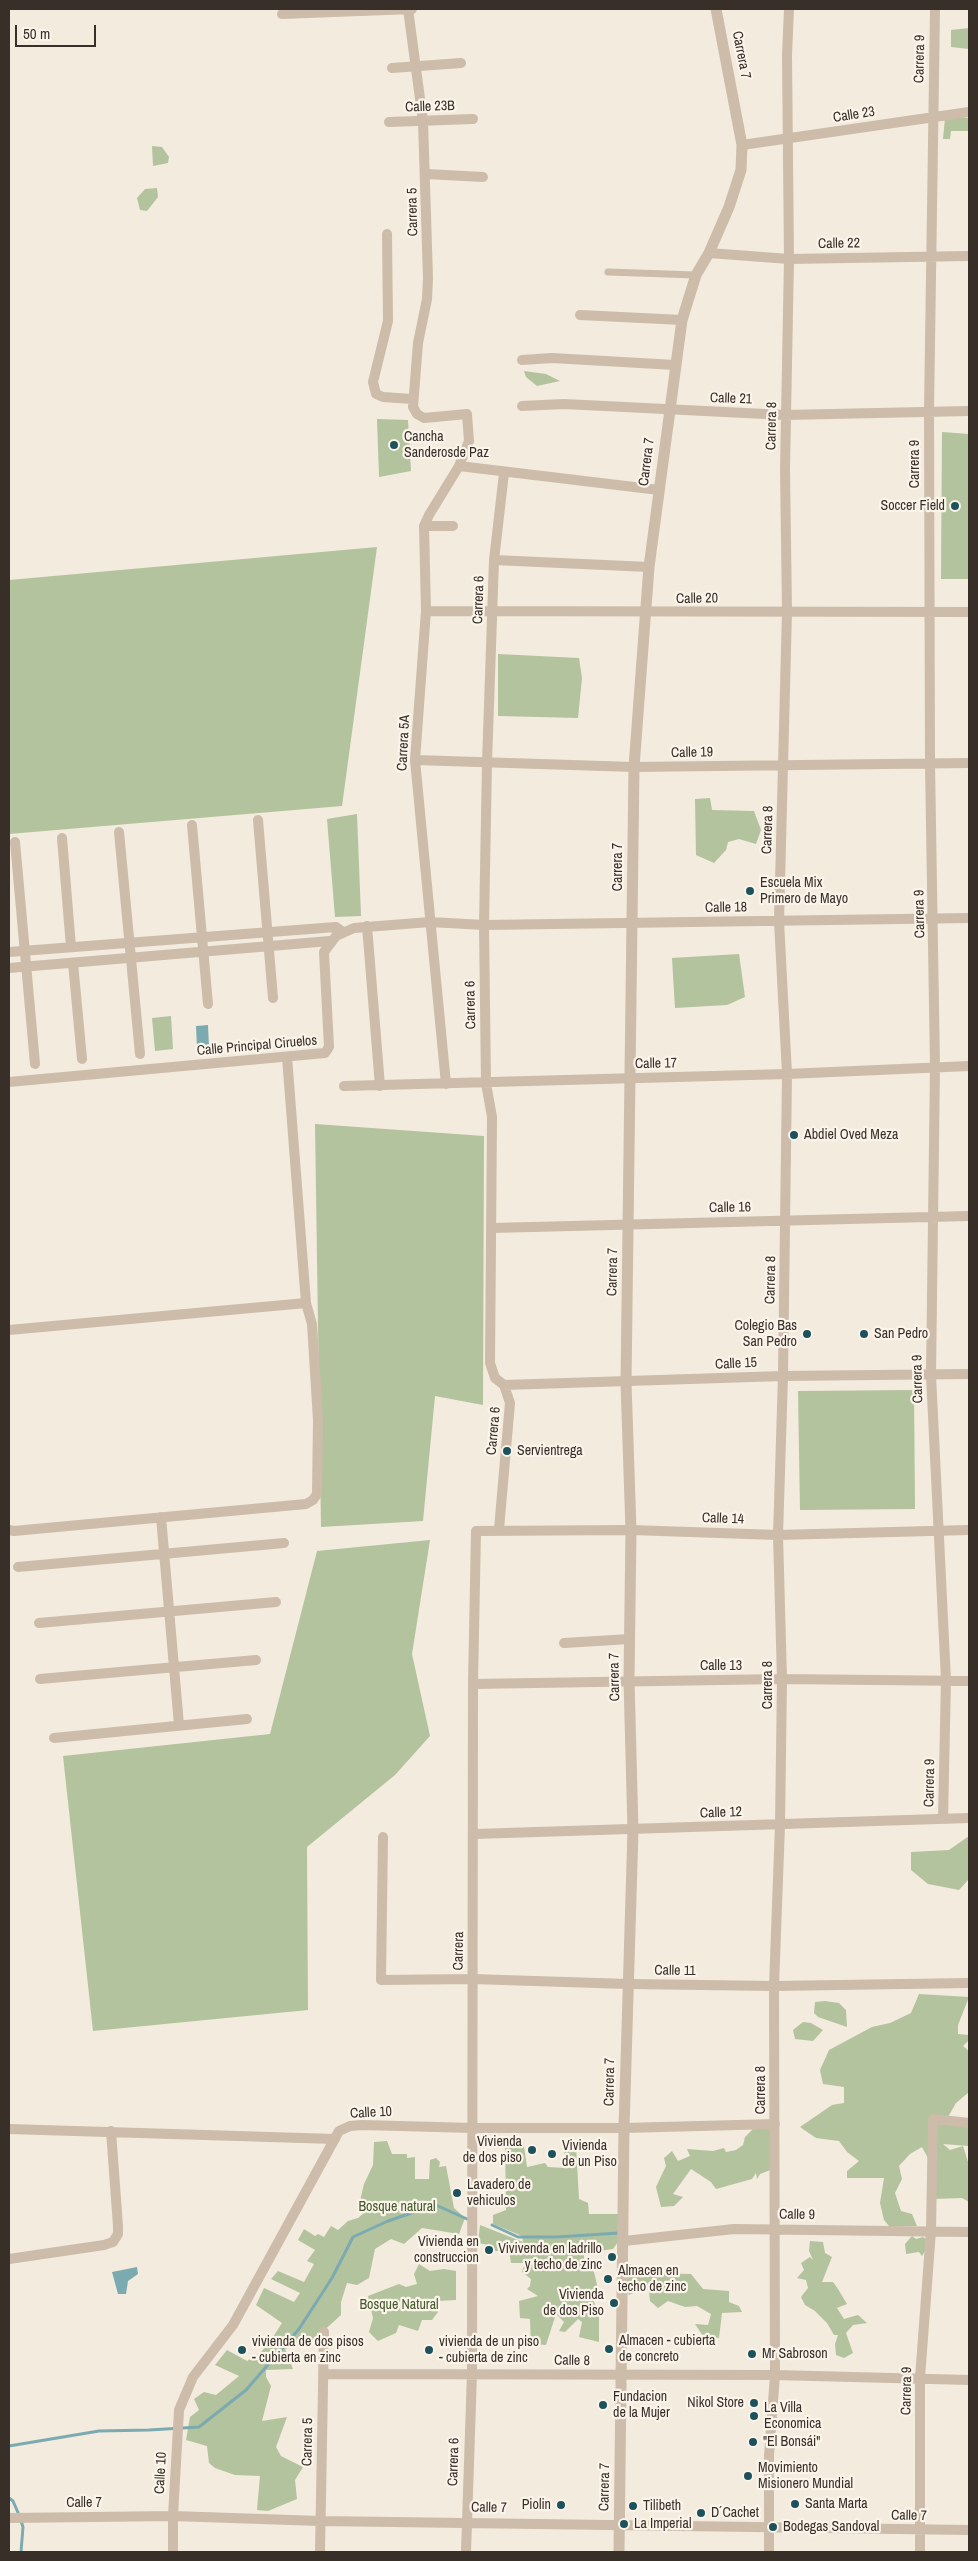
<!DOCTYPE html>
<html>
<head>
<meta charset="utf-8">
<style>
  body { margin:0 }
  #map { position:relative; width:978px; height:2561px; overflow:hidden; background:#f3ebdd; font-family:"Archivo Narrow",sans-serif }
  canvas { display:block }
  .frame { position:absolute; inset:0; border:10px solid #392f29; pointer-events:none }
  .scale { position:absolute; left:15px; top:25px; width:81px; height:22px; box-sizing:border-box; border:2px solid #392f29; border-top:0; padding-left:6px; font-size:15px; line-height:18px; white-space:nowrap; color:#392f29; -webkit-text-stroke:4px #faf4ea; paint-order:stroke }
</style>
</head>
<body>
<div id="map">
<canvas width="978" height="2561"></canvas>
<div class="frame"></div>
<div class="scale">50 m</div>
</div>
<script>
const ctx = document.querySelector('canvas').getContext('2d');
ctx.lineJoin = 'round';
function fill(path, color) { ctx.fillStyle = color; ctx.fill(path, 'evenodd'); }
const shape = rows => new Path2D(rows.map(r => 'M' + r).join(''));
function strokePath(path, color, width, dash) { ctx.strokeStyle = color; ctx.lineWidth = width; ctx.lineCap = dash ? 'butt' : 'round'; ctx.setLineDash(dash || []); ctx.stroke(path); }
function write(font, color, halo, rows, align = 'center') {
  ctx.font = font + ' "Archivo Narrow",sans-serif'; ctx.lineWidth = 4.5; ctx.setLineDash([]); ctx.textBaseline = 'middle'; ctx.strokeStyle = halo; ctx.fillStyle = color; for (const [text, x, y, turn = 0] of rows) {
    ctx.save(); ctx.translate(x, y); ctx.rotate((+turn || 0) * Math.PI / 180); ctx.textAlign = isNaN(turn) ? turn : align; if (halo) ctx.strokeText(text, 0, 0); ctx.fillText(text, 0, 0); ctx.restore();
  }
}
const green = shape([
  [969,28,969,49,951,47,951,30],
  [945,118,969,118,969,131,951,131,950,139,943,139],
  [152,146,162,147,169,157,168,163,153,166],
  [157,188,158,197,147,211,140,210,137,198,145,189],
  [524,371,546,374,560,381,537,386,526,377],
  [377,419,408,420,411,471,379,477],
  [942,432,969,434,969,579,941,579],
  [377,547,342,806,9,834,9,580],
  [498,654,579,658,582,678,578,718,498,716],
  [710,798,712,810,754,811,761,830,756,844,739,839,728,842,726,850,714,863,696,855,695,799],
  [357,814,361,916,335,917,327,819],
  [739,954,745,997,727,1005,675,1008,672,958],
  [171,1016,173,1049,155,1051,152,1018],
  [315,1124,484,1136,483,1405,435,1396,423,1521,321,1527],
  [914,1390,915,1509,800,1510,798,1391],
  [430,1540,412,1654,430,1736,395,1775,307,1847,308,2010,93,2031,63,1756,270,1734,317,1551],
  [969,1836,969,1879,959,1890,928,1884,911,1870,911,1852,949,1850],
  [919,1994,969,1997,958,2025,958,2034,969,2035,969,2040,963,2046,969,2051,969,2092,956,2103,948,2117,969,2128,969,2146,943,2144,950,2150,963,2146,969,2165,969,2202,962,2198,933,2199,928,2158,922,2147,910,2154,899,2166,902,2179,895,2193,901,2211,912,2214,917,2226,889,2226,884,2220,880,2203,884,2178,847,2178,847,2171,859,2161,847,2152,839,2141,816,2138,800,2127,832,2105,844,2103,844,2087,823,2084,820,2070,829,2050,872,2027,890,2023,911,2013],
  [825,2001,839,2003,846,2010,847,2027,818,2017,814,2013,815,2002],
  [803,2022,811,2023,823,2030,813,2041,795,2039,793,2030],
  [773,2127,773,2169,760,2174,757,2179,756,2173,752,2179,716,2189,711,2182,691,2169,673,2194,683,2197,674,2206,661,2207,656,2187,666,2166,664,2158,672,2151,678,2161,690,2156,687,2149,713,2151,724,2148,726,2152,736,2150,743,2145,745,2137,754,2128],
  [523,2140,527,2167,545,2163,548,2167,565,2168,564,2147,576,2146,579,2199,588,2203,589,2214,618,2214,618,2242,613,2249,584,2253,584,2263,594,2272,598,2289,593,2300,599,2313,599,2342,579,2337,582,2322,578,2319,565,2332,559,2331,564,2322,556,2314,546,2345,531,2344,530,2319,520,2318,519,2301,538,2296,527,2289,530,2286,531,2279,522,2272,525,2263,511,2263,509,2251,494,2251,494,2246,478,2243,480,2225,523,2242,522,2236,493,2224,493,2215,506,2210,505,2141],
  [387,2141,392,2154,407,2154,407,2158,415,2157,415,2179,429,2179,430,2160,436,2158,440,2162,439,2167,446,2166,454,2208,465,2218,459,2234,422,2228,404,2244,391,2239,375,2249,369,2278,357,2285,347,2283,341,2302,341,2315,309,2344,285,2349,293,2369,266,2370,266,2377,271,2386,262,2421,287,2417,276,2447,281,2456,303,2467,295,2480,297,2499,268,2511,257,2510,260,2476,235,2475,215,2468,209,2463,207,2446,186,2440,190,2417,199,2410,194,2399,204,2392,216,2395,239,2376,215,2365,227,2350,247,2361,261,2352,271,2340,282,2323,256,2305,264,2288,294,2302,300,2293,271,2279,278,2271,304,2282,314,2264,307,2261,315,2250,298,2240,304,2229,315,2236,318,2234,324,2237,331,2226,338,2230,348,2221,358,2218,365,2212,360,2201,364,2184,373,2165,374,2142],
  [912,2236,916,2239,923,2237,926,2239,925,2251,922,2256,919,2252,906,2254,905,2244],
  [810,2241,823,2242,825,2253,832,2257,822,2282,833,2282,838,2289,847,2304,837,2308,844,2319,858,2315,867,2323,853,2325,846,2333,853,2353,844,2358,836,2355,835,2344,838,2335,834,2335,827,2323,815,2311,805,2305,801,2297,808,2288,806,2280,797,2278,804,2270,801,2263,810,2257,813,2260,809,2251],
  [419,2264,430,2271,444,2269,456,2271,456,2300,437,2301,438,2312,432,2320,422,2320,418,2331,399,2325,396,2333,378,2341,369,2332,373,2318,368,2296,399,2284,406,2287,417,2284,414,2274],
  [630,2264,644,2273,691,2274,703,2289,729,2291,729,2302,739,2306,742,2312,722,2313,719,2338,703,2336,695,2324,708,2325,711,2314,697,2306,685,2307,668,2301,658,2308,650,2301,649,2290,640,2290,629,2295,625,2287]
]);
const water = shape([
  [208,1025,209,1047,197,1048,196,1026],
  [137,2267,138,2274,128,2281,126,2294,118,2294,112,2272]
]);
const stream = shape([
  [492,2225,518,2237,557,2237,619,2233],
  [9,2446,99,2431,149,2430,199,2427,246,2390,299,2329,332,2278,353,2237,388,2221,432,2206,438,2206,467,2219],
  [9,2498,13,2501,19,2515],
  [21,2552,23,2527,21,2521]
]);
const pedestrian = shape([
  [608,272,696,275]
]);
const minor = shape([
  [408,9,423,121,428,278,427,299,418,343,413,407,417,414,424,418,467,414,469,441,459,466,429,515,424,526,426,611,415,760,446,1084],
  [935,9,929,410,930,764,935,1066,931,1375,946,1680,943,1819],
  [282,14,412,9],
  [392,68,461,63],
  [389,122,473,119],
  [742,145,969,112],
  [426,174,483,177],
  [387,234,388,321,373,382,376,394,383,397,412,399],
  [709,253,789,259,969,256],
  [580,315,682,320],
  [522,360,552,358,675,365],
  [522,406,564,404,785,415,969,411],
  [459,466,659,490],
  [424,526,453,526],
  [494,560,649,567],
  [426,611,969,612],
  [415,760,634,767,969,763],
  [258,820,273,998],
  [192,825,208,1004],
  [119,832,140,1054],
  [62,838,71,947],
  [15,842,35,1064],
  [367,926,380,1086],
  [9,952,336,927,343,932],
  [73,963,82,1059],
  [9,968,330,941],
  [9,1082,325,1053,329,1047,324,952,336,936,354,928,430,922,484,925,969,918],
  [344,1086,787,1074,969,1066],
  [492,1228,969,1216],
  [9,1330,306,1303],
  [504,1385,783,1376,969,1374],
  [161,1517,179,1725],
  [499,1529,510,1403,504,1385,495,1378,490,1363,492,1117,486,1083,484,925,487,763,494,560,504,473],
  [9,1530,14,1531,306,1504,313,1500,317,1494,318,1420,312,1324,306,1303,287,1057],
  [18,1567,284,1543],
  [39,1623,276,1602],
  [564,1643,630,1639],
  [40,1679,256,1660],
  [473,1684,782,1679,969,1681],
  [54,1738,247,1719],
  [475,1834,969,1818],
  [383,1837,381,1980,472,1979,628,1984,774,1986,969,1983],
  [9,2129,335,2139],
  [624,2241,734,2229,969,2232],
  [9,2259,104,2245,113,2242,118,2234,118,2226,111,2131],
  [324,2374,775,2375,969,2380],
  [9,2518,173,2516,320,2521,969,2530],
  [173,2552,173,2516,179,2410,193,2377,233,2325,339,2131,350,2126,362,2125,473,2128,624,2128,775,2124],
  [320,2552,324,2332],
  [466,2552,472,2373,473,1684,476,1531,631,1530,778,1535,969,1530],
  [769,2552,769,2456,775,2375,774,1986,780,1825,782,1679,778,1535,783,1376,787,1074,779,921,787,611,785,469,789,259,787,55,789,9],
  [920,2552,920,2378,931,2231,933,2119,969,2123]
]);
const tertiary = shape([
  [619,2552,624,2128,633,1830,629,1680,631,1530,626,1383,634,767,649,567,682,320,696,275,709,253,729,207,741,170,742,145,716,9]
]);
const markers = [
  [394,445,5,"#1d525c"],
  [955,506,5,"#1d525c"],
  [750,891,5,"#1d525c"],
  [794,1135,5,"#1d525c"],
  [807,1334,5,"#1d525c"],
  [864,1334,5,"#1d525c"],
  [507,1451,5,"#1d525c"],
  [532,2150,5,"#1d525c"],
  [552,2154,5,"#1d525c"],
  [457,2193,5,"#1d525c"],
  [489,2250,5,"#1d525c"],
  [612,2257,5,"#1d525c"],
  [608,2279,5,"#1d525c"],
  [614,2303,5,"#1d525c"],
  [609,2349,5,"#1d525c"],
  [242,2350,5,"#1d525c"],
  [429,2350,5,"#1d525c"],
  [752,2354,5,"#1d525c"],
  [754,2403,5,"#1d525c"],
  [603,2405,5,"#1d525c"],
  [754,2416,5,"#1d525c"],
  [753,2442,5,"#1d525c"],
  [748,2476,5,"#1d525c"],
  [795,2504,5,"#1d525c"],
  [561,2505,5,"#1d525c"],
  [633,2506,5,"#1d525c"],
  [701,2513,5,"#1d525c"],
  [624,2524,5,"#1d525c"],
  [773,2527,5,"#1d525c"]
];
const streetNames = [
  ["Carrera 7",741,55,79],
  ["Carrera 9",920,59,-89],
  ["Calle 23B",430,107,-2],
  ["Calle 23",854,115,-9],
  ["Carrera 5",413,212,-91],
  ["Calle 22",839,244,-1],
  ["Calle 21",731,399,2],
  ["Carrera 8",772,426,-89],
  ["Carrera 7",647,462,-83],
  ["Carrera 9",915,464,-90],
  ["Calle 20",697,599,-1],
  ["Carrera 6",479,600,-88],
  ["Carrera 5A",404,743,-87],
  ["Calle 19",692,753,-1],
  ["Carrera 8",768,830,-88],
  ["Carrera 7",618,867,-90],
  ["Calle 18",726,908,-1],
  ["Carrera 9",920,914,-91],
  ["Carrera 6",471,1005,-91],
  ["Calle Principal Ciruelos",257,1046,-5],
  ["Calle 17",656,1064,-1],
  ["Calle 16",730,1208,-1],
  ["Carrera 7",613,1272,-89],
  ["Carrera 8",771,1280,-89],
  ["Calle 15",736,1364,-3],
  ["Carrera 9",918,1379,-91],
  ["Carrera 6",494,1431,-85],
  ["Calle 14",723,1519,2],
  ["Calle 13",721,1666],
  ["Carrera 7",615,1677,-91],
  ["Carrera 8",768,1685,-90],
  ["Carrera 9",930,1783,-89],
  ["Calle 12",721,1813,-2],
  ["Carrera",459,1951,-89],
  ["Calle 11",675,1971,1],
  ["Carrera 7",610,2082,-89],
  ["Carrera 8",761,2090,-90],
  ["Calle 10",371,2113,-3],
  ["Calle 9",797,2215,1],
  ["Calle 8",572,2361,1],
  ["Carrera 9",907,2391,-89],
  ["Carrera 5",308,2442,-89],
  ["Carrera 6",454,2462,-88],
  ["Calle 10",161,2473,-87],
  ["Carrera 7",605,2487,-89],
  ["Calle 7",84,2503],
  ["Calle 7",489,2508,1],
  ["Calle 7",909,2516,1]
];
const poiNames = [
  ["Cancha",404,437],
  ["Sanderosde Paz",404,453],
  ["Soccer Field",945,506,"right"],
  ["Escuela Mix",760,883],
  ["Primero de Mayo",760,899],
  ["Abdiel Oved Meza",804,1135],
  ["Colegio Bas",797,1326,"right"],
  ["San Pedro",797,1342,"right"],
  ["San Pedro",874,1334],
  ["Servientrega",517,1451],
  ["Vivienda",522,2142,"right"],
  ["de dos piso",522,2158,"right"],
  ["Vivienda",562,2146],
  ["de un Piso",562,2162],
  ["Lavadero de",467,2185],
  ["vehiculos",467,2201],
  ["Vivienda en",479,2242,"right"],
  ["construccion",479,2258,"right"],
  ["Vivivenda en ladrillo",602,2249,"right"],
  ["y techo de zinc",602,2265,"right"],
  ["Almacen en",618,2271],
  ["techo de zinc",618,2287],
  ["Vivienda",604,2295,"right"],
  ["de dos Piso",604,2311,"right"],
  ["Almacen - cubierta",619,2341],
  ["de concreto",619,2357],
  ["vivienda de dos pisos",252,2342],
  ["- cubierta en zinc",252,2358],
  ["vivienda de un piso",439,2342],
  ["- cubierta de zinc",439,2358],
  ["Mr Sabroson",762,2354],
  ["Fundacion",613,2397],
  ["de la Mujer",613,2413],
  ["Nikol Store",744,2403,"right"],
  ["La Villa",764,2408],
  ["Economica",764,2424],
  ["\"El Bonsái\"",763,2442],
  ["Movimiento",758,2468],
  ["Misionero Mundial",758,2484],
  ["Santa Marta",805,2504],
  ["Piolin",551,2505,"right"],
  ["Tilibeth",643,2506],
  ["D´ Cachet",711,2513],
  ["La Imperial",634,2524],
  ["Bodegas Sandoval",783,2527]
];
const parkNames = [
  ["Bosque natural",397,2207],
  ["Bosque Natural",399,2305]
];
fill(green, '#b3c39d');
fill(water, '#7baab1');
strokePath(stream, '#7baab1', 3);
strokePath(pedestrian, '#ccbca9', 7);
strokePath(minor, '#ccbca9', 10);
strokePath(tertiary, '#ccbca9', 11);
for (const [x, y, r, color] of markers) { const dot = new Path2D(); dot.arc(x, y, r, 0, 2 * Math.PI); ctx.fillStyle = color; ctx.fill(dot); strokePath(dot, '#faf4ea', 2); }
write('14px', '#392f29', '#faf4ea', streetNames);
write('14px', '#392f29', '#faf4ea', poiNames, 'left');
write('14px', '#44582c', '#faf4ea', parkNames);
</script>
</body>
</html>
